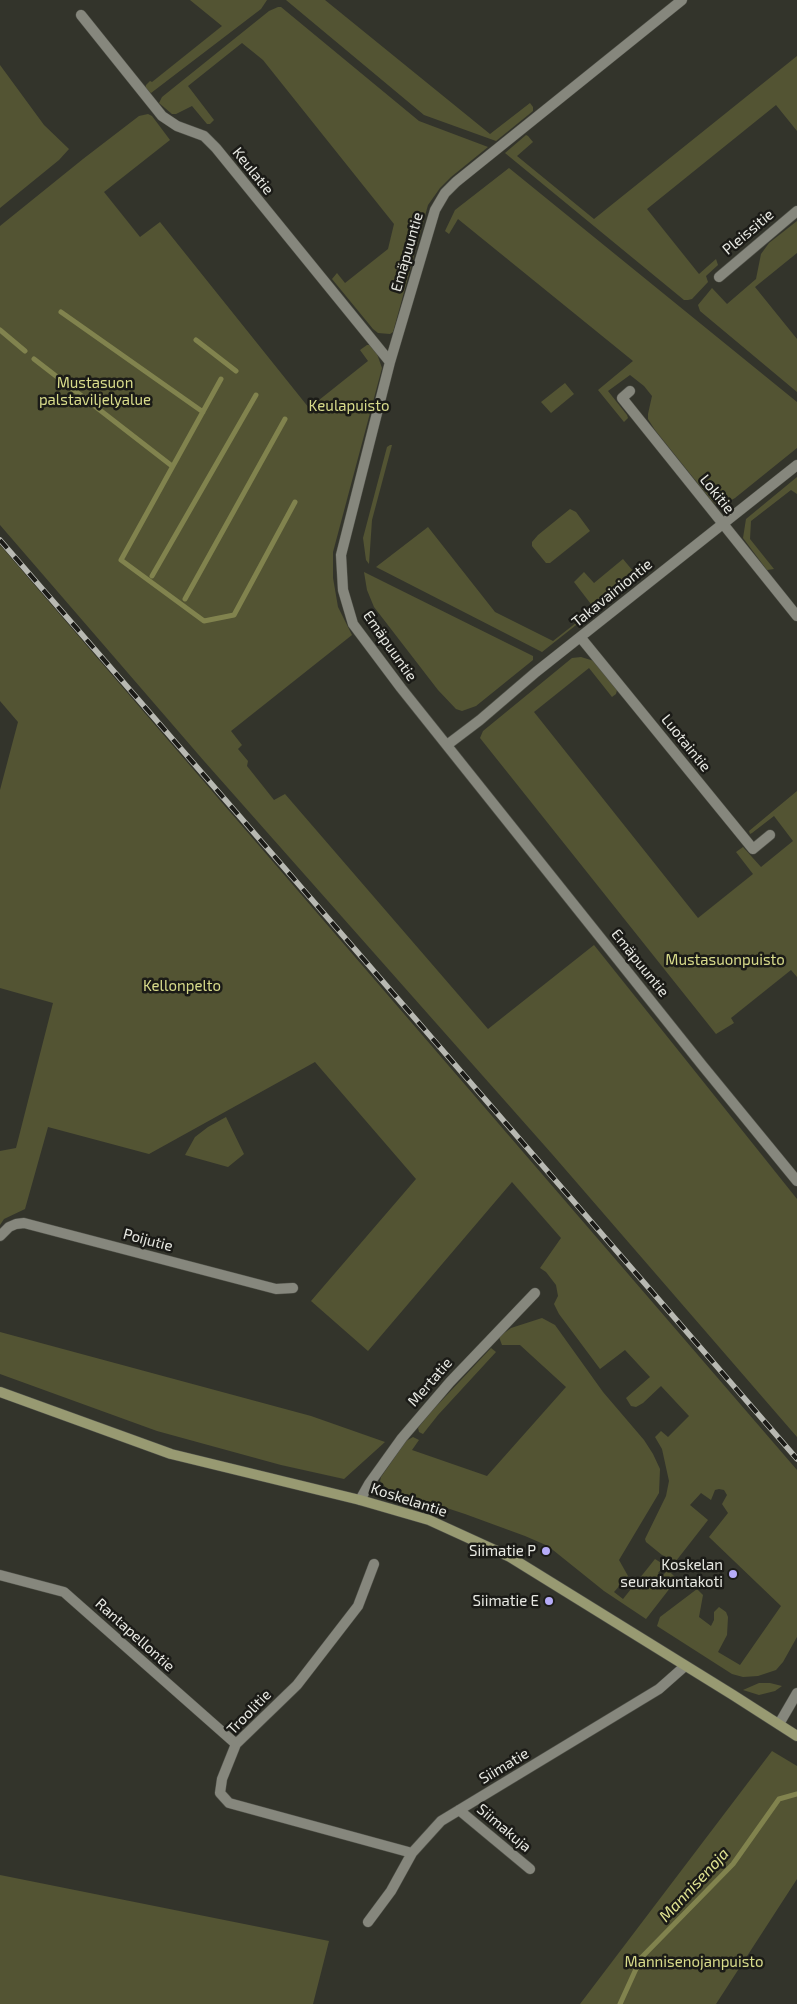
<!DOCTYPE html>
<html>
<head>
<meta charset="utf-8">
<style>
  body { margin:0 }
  canvas { display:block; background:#33342b }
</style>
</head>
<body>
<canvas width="797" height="2004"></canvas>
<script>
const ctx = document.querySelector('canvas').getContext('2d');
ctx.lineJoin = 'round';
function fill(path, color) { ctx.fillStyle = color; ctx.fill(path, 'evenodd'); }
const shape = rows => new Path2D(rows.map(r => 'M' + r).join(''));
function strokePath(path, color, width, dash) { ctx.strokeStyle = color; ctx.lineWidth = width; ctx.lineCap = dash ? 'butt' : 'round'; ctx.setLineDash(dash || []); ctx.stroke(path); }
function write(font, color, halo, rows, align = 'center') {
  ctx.font = font + ' "Exo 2",sans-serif'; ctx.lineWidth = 5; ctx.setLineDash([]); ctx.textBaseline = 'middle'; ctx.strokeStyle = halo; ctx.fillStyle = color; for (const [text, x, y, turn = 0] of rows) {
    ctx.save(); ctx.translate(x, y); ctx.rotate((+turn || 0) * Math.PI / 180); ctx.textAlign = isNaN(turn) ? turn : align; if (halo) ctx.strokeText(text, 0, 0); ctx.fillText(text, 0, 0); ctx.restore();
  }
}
const green = shape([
  [190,0,267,0,261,9,151,93,145,89,146,85,150,81,152,82,222,26],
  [286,0,325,0,490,134,530,103,533,107,533,111,496,141,424,115],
  [278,7,281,7,419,121,488,147,451,177,440,188,428,205,393,332,390,334,378,333,373,329,332,279,337,273,345,283,388,249,394,224,263,60,242,43,188,86,214,120,210,124,207,124,192,106,176,114,172,114,159,103,162,97,269,11],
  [797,56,797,131,776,105,647,209,699,274,716,259,718,265,706,276,708,282,692,299,688,300,684,300,505,153,526,135,528,136,533,142,517,156,594,219],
  [0,65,44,125,69,149,59,160,0,208],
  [148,114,152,116,170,140,104,192,140,237,160,222,309,408,368,361,360,350,367,345,371,345,376,351,382,368,333,552,333,578,338,607,352,635,231,731,242,745,238,749,248,761,247,766,274,800,285,794,488,1029,594,945,797,1199,797,1437,552,1154,204,761,0,525,0,226,83,159,139,116],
  [509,168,797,402,797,448,735,498,719,507,712,501,655,430,648,419,648,414,652,396,644,386,630,375,608,391,627,415,628,418,624,422,598,390,633,361,458,219,449,234,445,231,455,210],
  [797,221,797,253,755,287,797,339,797,392,700,311,698,305,712,288,727,304,756,279,761,254,769,243],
  [565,383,574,394,551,413,541,402],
  [390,445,392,445,372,520,369,564,366,560,363,538,387,447],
  [797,477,797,494,791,490,751,521,750,539,774,569,767,570,743,538,746,519],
  [570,509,576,512,590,531,550,563,546,563,532,546,532,542,538,535],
  [428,527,495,612,553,641,586,615,585,618,542,652,376,567],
  [0,545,797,1470,797,1637,783,1662,776,1670,758,1676,743,1677,732,1674,657,1626,660,1617,697,1589,703,1595,699,1617,711,1626,714,1620,714,1612,719,1607,726,1612,728,1617,727,1635,718,1652,740,1665,781,1606,709,1537,728,1513,722,1504,727,1495,724,1490,719,1489,715,1490,711,1500,701,1493,690,1505,708,1520,676,1561,662,1555,646,1542,645,1539,666,1496,669,1481,662,1449,655,1437,661,1431,668,1437,689,1416,661,1386,643,1403,636,1407,631,1406,626,1398,650,1377,625,1350,600,1369,559,1314,554,1304,558,1296,556,1285,546,1272,540,1268,561,1238,512,1182,368,1351,311,1301,416,1179,315,1062,149,1154,48,1127,25,1209,4,1219,0,1225,0,1151,16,1148,53,1003,0,988,0,790,18,722,0,701],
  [623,559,638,577,597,609,594,608,574,582,584,572,594,583],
  [364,572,533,656,533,660,476,706,462,711,456,709,438,690,374,607,367,590],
  [581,657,594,661,617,690,616,694,612,697,589,668,534,712,698,918,753,874,736,852,743,847,761,867,793,841,774,816,752,833,750,834,749,831,797,791,797,977,791,970,731,1018,734,1023,716,1034,480,738,483,731,572,658],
  [226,1117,244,1154,228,1167,185,1155,195,1137,208,1127],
  [542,1318,555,1325,603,1392,644,1440,653,1454,660,1469,659,1493,619,1560,628,1576,614,1592,623,1599,655,1559,663,1564,664,1566,658,1573,662,1576,668,1570,677,1579,646,1619,604,1591,548,1546,525,1536,465,1514,386,1488,380,1481,381,1477,406,1441,413,1437,419,1440,412,1450,487,1476,566,1387,520,1345,502,1345,499,1337,511,1328],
  [0,1332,311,1416,385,1442,344,1479,281,1465,157,1431,0,1374],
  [491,1348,496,1352,438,1415,423,1434,419,1432,418,1428,430,1413],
  [759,1683,770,1683,782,1686,775,1691,759,1695,743,1690],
  [772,1751,797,1766,797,1879,716,2004,580,2004],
  [0,1875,329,1941,313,2004,0,2004]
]);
const stream = shape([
  [61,312,203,412],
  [0,330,25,351],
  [196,340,236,371],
  [34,359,172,466],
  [221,379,121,560,204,621,234,615,295,502],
  [152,576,256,395],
  [185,599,285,419],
  [620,2004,641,1958,733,1864,779,1799,797,1794]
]);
const minor = shape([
  [682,0,456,182,445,193,435,210,390,362,341,555,343,590,353,624,401,688,702,1065,797,1181],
  [81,15,162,116,177,126,204,136,216,148,390,362],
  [719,277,797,211],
  [630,391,622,398,797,616],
  [581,638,753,849,770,835],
  [447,745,480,720,536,672,797,465],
  [0,1236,9,1227,16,1224,24,1223,276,1289,293,1288],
  [360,1500,369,1484,402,1438,450,1382,535,1293],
  [374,1564,358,1606,297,1685,236,1744,222,1779,220,1793,229,1803,412,1853],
  [0,1575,64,1592,236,1744],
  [459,1810,530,1869],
  [368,1922,391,1891,412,1853,441,1821,659,1689,685,1666]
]);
const tertiary = shape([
  [779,1724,797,1693]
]);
const secondary = shape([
  [0,1392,171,1454,360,1500,429,1520,510,1557,733,1695,797,1736]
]);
const rail = shape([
  [0,540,797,1459]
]);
const markers = [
  [546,1551,5,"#b6acf8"],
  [733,1574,5,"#b6acf8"],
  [549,1601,5,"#b6acf8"]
];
const streetNames = [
  ["Keulatie",253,171,51],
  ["Pleissitie",748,232,-40],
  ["Emäpuuntie",407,252,-74],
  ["Lokitie",717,494,51],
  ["Takavainiontie",612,593,-39],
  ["Emäpuuntie",390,646,55],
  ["Luotaintie",686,743,51],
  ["Emäpuuntie",640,963,51],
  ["Poijutie",148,1240,15],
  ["Mertatie",430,1382,-49],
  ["Koskelantie",409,1500,18],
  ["Rantapellontie",135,1635,42],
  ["Troolitie",249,1712,-46],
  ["Siimatie",504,1766,-31],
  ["Siimakuja",504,1828,40]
];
const parkNames = [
  ["Mustasuon",95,383],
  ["palstaviljelyalue",95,400],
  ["Keulapuisto",349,406],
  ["Mustasuonpuisto",725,960],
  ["Kellonpelto",182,986],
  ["Mannisenojanpuisto",694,1962]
];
const poiNames = [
  ["Siimatie P",536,1551],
  ["Koskelan",723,1565],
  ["seurakuntakoti",723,1582],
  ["Siimatie E",539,1601]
];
const waterNames = [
  ["Mannisenoja",694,1885,-47]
];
fill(green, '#535433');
strokePath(stream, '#81834e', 5);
strokePath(minor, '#505149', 11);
strokePath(tertiary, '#505149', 11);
strokePath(secondary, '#505149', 11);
strokePath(minor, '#86877d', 10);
strokePath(tertiary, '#86877d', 10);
strokePath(secondary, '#989a72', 10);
strokePath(rail, '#b8b9b2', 5.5);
strokePath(rail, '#1b1b17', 4, [11]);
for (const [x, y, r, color] of markers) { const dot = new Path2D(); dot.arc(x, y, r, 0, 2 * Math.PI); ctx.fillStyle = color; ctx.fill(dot); strokePath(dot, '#1b1b17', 2); }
write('15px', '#e8e9e3', '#1b1b17', streetNames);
write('15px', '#d9dc8b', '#1b1b17', parkNames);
write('15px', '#e8e9e3', '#1b1b17', poiNames, 'right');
write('italic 16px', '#dfe291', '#1b1b17', waterNames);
</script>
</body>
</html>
